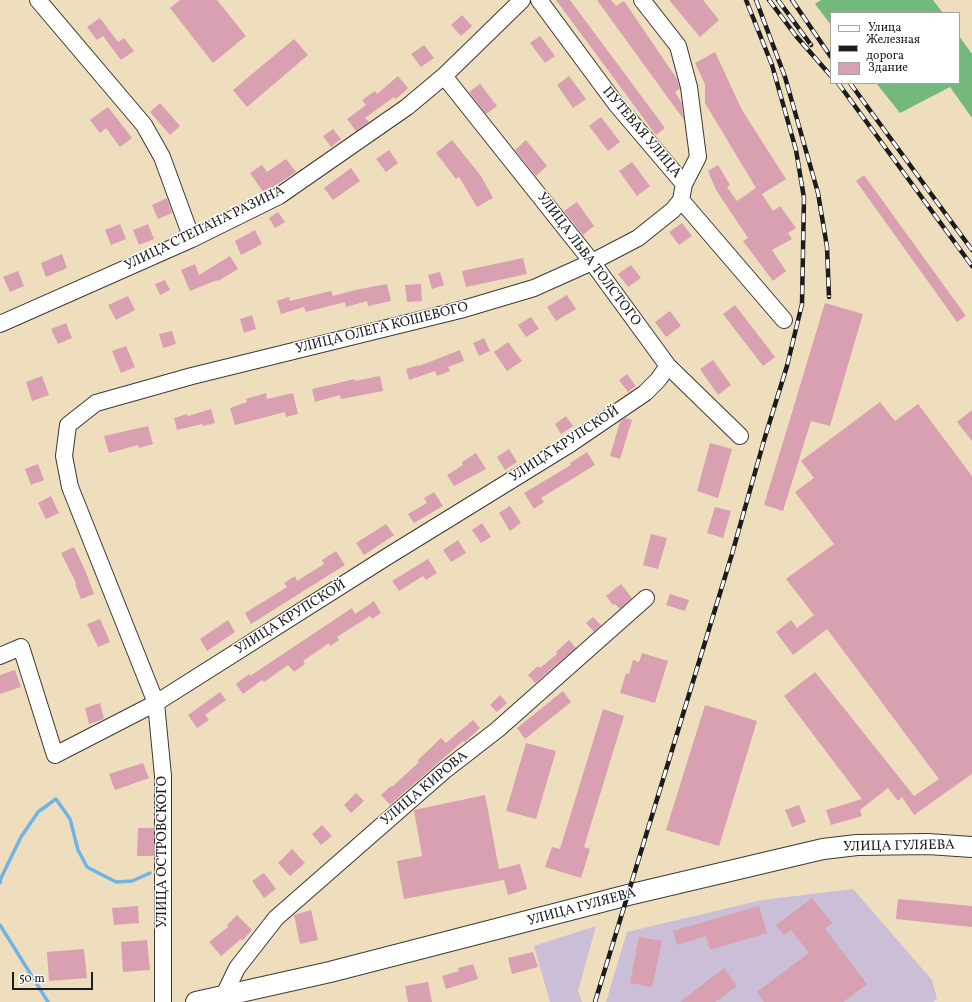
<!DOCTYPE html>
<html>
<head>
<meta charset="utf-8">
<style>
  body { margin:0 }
  #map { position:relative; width:972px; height:1002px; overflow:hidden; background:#efdebd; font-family:Vollkorn,serif }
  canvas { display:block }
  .legend { position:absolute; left:830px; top:12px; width:130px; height:72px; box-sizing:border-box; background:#fff; border:1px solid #a4a4a4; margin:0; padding:5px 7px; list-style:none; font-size:12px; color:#1c1c1c }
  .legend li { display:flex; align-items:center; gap:8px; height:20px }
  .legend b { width:20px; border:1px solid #a4a4a4 }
  .scale { position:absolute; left:12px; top:972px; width:81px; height:18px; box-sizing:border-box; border:2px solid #1c1c1c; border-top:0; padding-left:5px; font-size:12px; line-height:14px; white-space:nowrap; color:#1c1c1c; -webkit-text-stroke:3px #fff; paint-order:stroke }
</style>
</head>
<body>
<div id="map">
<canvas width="972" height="1002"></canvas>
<ul class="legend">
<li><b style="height:5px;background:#fff"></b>Улица</li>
<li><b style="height:5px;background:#1c1c1c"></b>Железная дорога</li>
<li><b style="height:11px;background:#d8a0b0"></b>Здание</li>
</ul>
<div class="scale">50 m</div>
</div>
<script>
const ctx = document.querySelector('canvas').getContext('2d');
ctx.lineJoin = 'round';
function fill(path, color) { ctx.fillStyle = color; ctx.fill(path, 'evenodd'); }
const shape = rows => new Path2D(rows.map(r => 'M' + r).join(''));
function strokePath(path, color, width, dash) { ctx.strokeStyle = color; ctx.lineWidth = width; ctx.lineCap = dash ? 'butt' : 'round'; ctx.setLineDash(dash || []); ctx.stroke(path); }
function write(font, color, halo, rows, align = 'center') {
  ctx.font = font + ' Vollkorn,serif'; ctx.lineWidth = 3; ctx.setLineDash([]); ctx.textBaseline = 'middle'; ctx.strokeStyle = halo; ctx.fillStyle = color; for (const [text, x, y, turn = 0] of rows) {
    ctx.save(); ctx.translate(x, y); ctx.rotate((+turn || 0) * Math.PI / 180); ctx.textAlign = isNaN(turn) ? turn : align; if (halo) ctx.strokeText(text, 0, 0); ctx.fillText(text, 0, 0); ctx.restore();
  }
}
const industrial = shape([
  [853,889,932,980,937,999,933,1002,606,1002,627,932,762,900],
  [596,926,578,991,582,1002,550,1002,534,946]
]);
const forest = shape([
  [821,0,933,0,943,13,831,13,831,25,815,4],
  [959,36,972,54,972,118,950,87,900,113,876,83,959,83]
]);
const stream = shape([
  [0,883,1,878,21,837,38,812,56,799,70,819,78,850,87,867,116,882,132,881,150,873],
  [0,925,48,1002]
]);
const building = shape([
  [180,0,217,0,246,36,213,63,170,8],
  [556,0,570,0,665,128,656,135],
  [597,0,611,0,616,6,624,1,677,79,680,89,675,92,681,102,684,120],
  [669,0,703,0,719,20,700,37],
  [462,15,472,26,461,36,451,25],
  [100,18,118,42,124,38,134,51,121,60,103,36,97,40,87,27],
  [540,36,555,56,545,63,530,43],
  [294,39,308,55,247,107,233,90],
  [424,45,434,58,421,67,411,54],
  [715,52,742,110,786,179,762,194,773,211,780,206,796,228,788,233,792,239,772,250,786,271,773,281,743,241,748,238,716,190,708,171,718,165,730,185,727,187,737,201,756,188,705,103,705,84,695,63],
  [398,76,408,88,396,99,394,97,365,118,369,122,356,131,347,119,366,105,362,100,375,91,377,94],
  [569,76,586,99,573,108,557,85],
  [480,84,497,106,486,114,469,92],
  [160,103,180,126,170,135,150,112],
  [108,107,132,138,120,147,106,128,100,133,90,120],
  [601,117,620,142,608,151,589,126],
  [333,129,341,139,331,147,323,136],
  [452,140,481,176,493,198,477,207,459,177,456,179,436,153],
  [526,140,547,166,536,176,515,150],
  [389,150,398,163,386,172,376,159],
  [286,159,296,172,264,193,250,173,262,165,267,172],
  [632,162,650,186,637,196,619,171],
  [351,168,360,181,333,200,324,188],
  [864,175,966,316,957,322,856,181],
  [167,198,172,213,158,219,152,205],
  [577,202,594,226,583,235,564,211],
  [278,212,285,222,275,228,269,218],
  [682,223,692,236,679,245,669,232],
  [120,224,126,239,111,245,105,230],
  [148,224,154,239,139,245,133,230],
  [255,230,262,244,241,255,235,241],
  [62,254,67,268,46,277,41,263],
  [230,256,238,269,218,281,217,280,190,291,181,270,195,264,199,275],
  [523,258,527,274,466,287,462,271],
  [631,265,641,278,628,287,618,274],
  [18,271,24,286,10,292,3,277],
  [440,272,444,285,432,289,428,275],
  [165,280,170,290,160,295,155,284],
  [387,284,391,301,368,306,367,301,346,307,345,302,306,312,304,307,281,314,277,301,289,297,290,301,331,291,333,296,355,290],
  [421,284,422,301,407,302,405,285],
  [567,295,576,309,556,321,547,307],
  [128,296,135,310,116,320,108,305],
  [825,303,863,314,830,426,811,421,783,511,764,505],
  [735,305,775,357,763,366,723,314],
  [670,311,681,326,666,337,655,322],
  [252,315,256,329,244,333,240,319],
  [531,317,539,329,526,337,518,325],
  [66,323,72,338,58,344,51,329],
  [172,331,176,344,163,348,159,334],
  [484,338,490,351,479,356,473,343],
  [508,342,522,361,507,371,494,352],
  [126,346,135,367,121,373,112,351],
  [460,350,464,361,448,367,450,371,437,376,435,371,409,380,406,369,419,365,419,366],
  [713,360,731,385,718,395,700,369],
  [627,374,636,386,628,392,619,380],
  [42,376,49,395,32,401,26,382],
  [380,376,383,391,341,399,340,395,315,402,312,389,355,379,355,381],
  [266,393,267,399,293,393,298,414,286,417,285,412,235,425,230,408,247,402,246,399],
  [880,402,895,421,918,404,972,476,972,774,914,815,902,797,898,801,888,788,860,810,862,816,831,825,826,810,862,799,784,696,815,672,914,796,939,779,827,629,793,655,776,632,791,620,797,628,814,615,786,579,834,544,795,492,814,478,801,461],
  [211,409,215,423,203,426,202,424,177,430,174,418,187,414,188,416],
  [972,410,972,441,957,422],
  [566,416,573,426,561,434,555,424],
  [625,418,632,420,620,459,610,456,620,422],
  [148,426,153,444,139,448,138,445,109,453,104,436],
  [710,443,732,449,718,498,697,491],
  [509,449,517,462,505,470,497,457],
  [587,452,595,465,541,498,544,502,534,509,524,493,571,465,570,463],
  [476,453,486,469,454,486,447,475,463,465,462,462],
  [38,464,44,480,31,485,25,469],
  [434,492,443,506,414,523,408,514,427,503,424,498],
  [51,496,59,513,46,519,38,503],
  [510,506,521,523,510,531,499,513],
  [715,507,731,511,723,538,707,533],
  [482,523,491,537,481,543,472,530],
  [386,524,394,535,364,555,356,543],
  [651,534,667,538,658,569,643,565],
  [458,540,466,553,451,562,443,550],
  [74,547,85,570,94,594,81,599,75,584,76,583,61,553],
  [336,551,345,565,251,624,245,613,287,587,284,583,295,576,297,581,324,564,322,560],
  [428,559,437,573,426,580,423,576,399,591,392,581],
  [621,584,632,598,620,609,615,604,613,605,606,596],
  [670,594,689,600,685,611,666,605],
  [374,601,381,613,372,619,370,616,337,637,339,640,330,646,329,643,303,661,305,664,294,672,288,665,264,682,262,680,243,694,236,684,249,674,250,676,352,608,355,614],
  [593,617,601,625,594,632,586,623],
  [100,619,110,642,98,647,87,624],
  [228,620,235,632,207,651,200,639],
  [569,640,576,648,535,683,528,675,538,666,540,668,557,654,556,652],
  [642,653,668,661,655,703,620,693,626,673,629,674,633,660,639,662],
  [15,670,21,687,0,694,0,675],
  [563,691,571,702,525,739,517,728],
  [220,692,226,700,205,715,209,720,197,728,188,715],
  [500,695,507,703,497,712,490,705],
  [100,703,104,719,89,724,85,708],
  [705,705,757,721,719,846,666,830],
  [603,709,624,716,584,847,590,849,581,878,545,867,552,847,560,849],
  [473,720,480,728,465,742,463,741,390,805,381,795,391,786,392,787,419,762,418,760,441,738,446,743],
  [526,743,556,751,536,819,506,811],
  [143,763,149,778,115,790,109,774],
  [356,793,364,801,351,813,344,805],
  [485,795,499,869,520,864,527,889,508,895,504,880,404,899,397,861,422,856,414,810],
  [799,805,806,822,792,827,785,810],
  [322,825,332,836,321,845,312,834],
  [138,828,154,828,154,856,137,856],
  [292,849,305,863,290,876,278,863],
  [264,873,276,889,264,898,252,881],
  [812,898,832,923,825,929,867,984,843,1002,764,1002,757,992,809,953,791,930,784,935,776,925],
  [898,899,972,906,972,927,896,919],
  [138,906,139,923,114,925,112,908],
  [759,906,767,933,710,950,706,936,677,945,673,931],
  [311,910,318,940,300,944,294,915],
  [237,915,252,930,242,941,241,939,221,956,209,942,228,927,227,925],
  [639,937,662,941,652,987,630,983],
  [147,940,150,970,123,972,121,942],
  [84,949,87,978,49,981,47,952],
  [533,952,538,967,512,974,508,958],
  [473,964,478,979,446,989,442,976,459,971,458,968],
  [724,968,737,986,715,1002,680,1002],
  [428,982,432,1002,408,1002,405,986]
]);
const minor = shape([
  [38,0,144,125,162,157,192,239],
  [539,0,616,104,684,184,681,200,784,320],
  [642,0,678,46,689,87,698,157,684,184],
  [444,76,592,262,668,366,740,436],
  [0,324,192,239,279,196,407,107,444,76,522,0],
  [668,366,658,380,645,393,570,444,385,558,156,703,70,487,64,456,68,425,96,403,192,376,460,310,534,288,592,262,638,238,673,210,681,200],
  [0,656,21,647,55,755,156,703,163,776,163,1002],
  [223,997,237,968,276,918,444,771,497,730,646,598]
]);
const major = shape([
  [196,1002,330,972,628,895,823,849,857,845,928,844,972,847]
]);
const rail = shape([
  [756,0,785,77,818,193,827,247,829,297],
  [769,0,796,36,831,76],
  [778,0,811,45],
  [792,0,831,57],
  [838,83,972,266],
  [850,83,972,250],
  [595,1002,732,554,765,437,787,366,802,304,804,198,796,150,772,65,746,0]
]);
const streetNames = [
  ["ПУТЕВАЯ УЛИЦА",641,133,50],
  ["УЛИЦА СТЕПАНА РАЗИНА",205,229,-26],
  ["УЛИЦА ЛЬВА ТОЛСТОГО",588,260,53],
  ["УЛИЦА ОЛЕГА КОШЕВОГО",382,329,-14],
  ["УЛИЦА КРУПСКОЙ",565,445,-33],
  ["УЛИЦА КРУПСКОЙ",291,618,-32],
  ["УЛИЦА КИРОВА",425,789,-40],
  ["УЛИЦА ГУЛЯЕВА",899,847,-1],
  ["УЛИЦА ОСТРОВСКОГО",163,852,-90],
  ["УЛИЦА ГУЛЯЕВА",582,908,-15]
];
fill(industrial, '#cabfd6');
fill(forest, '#74b87d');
strokePath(stream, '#70b4e6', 3.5);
fill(building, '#d8a0b0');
strokePath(minor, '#3c3934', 18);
strokePath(major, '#3c3934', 22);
strokePath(minor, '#fff', 16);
strokePath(major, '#fff', 20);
strokePath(rail, '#1c1c1c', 4.5);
strokePath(rail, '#fff', 3, [9]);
write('14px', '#1c1c1c', '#fff', streetNames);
</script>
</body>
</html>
